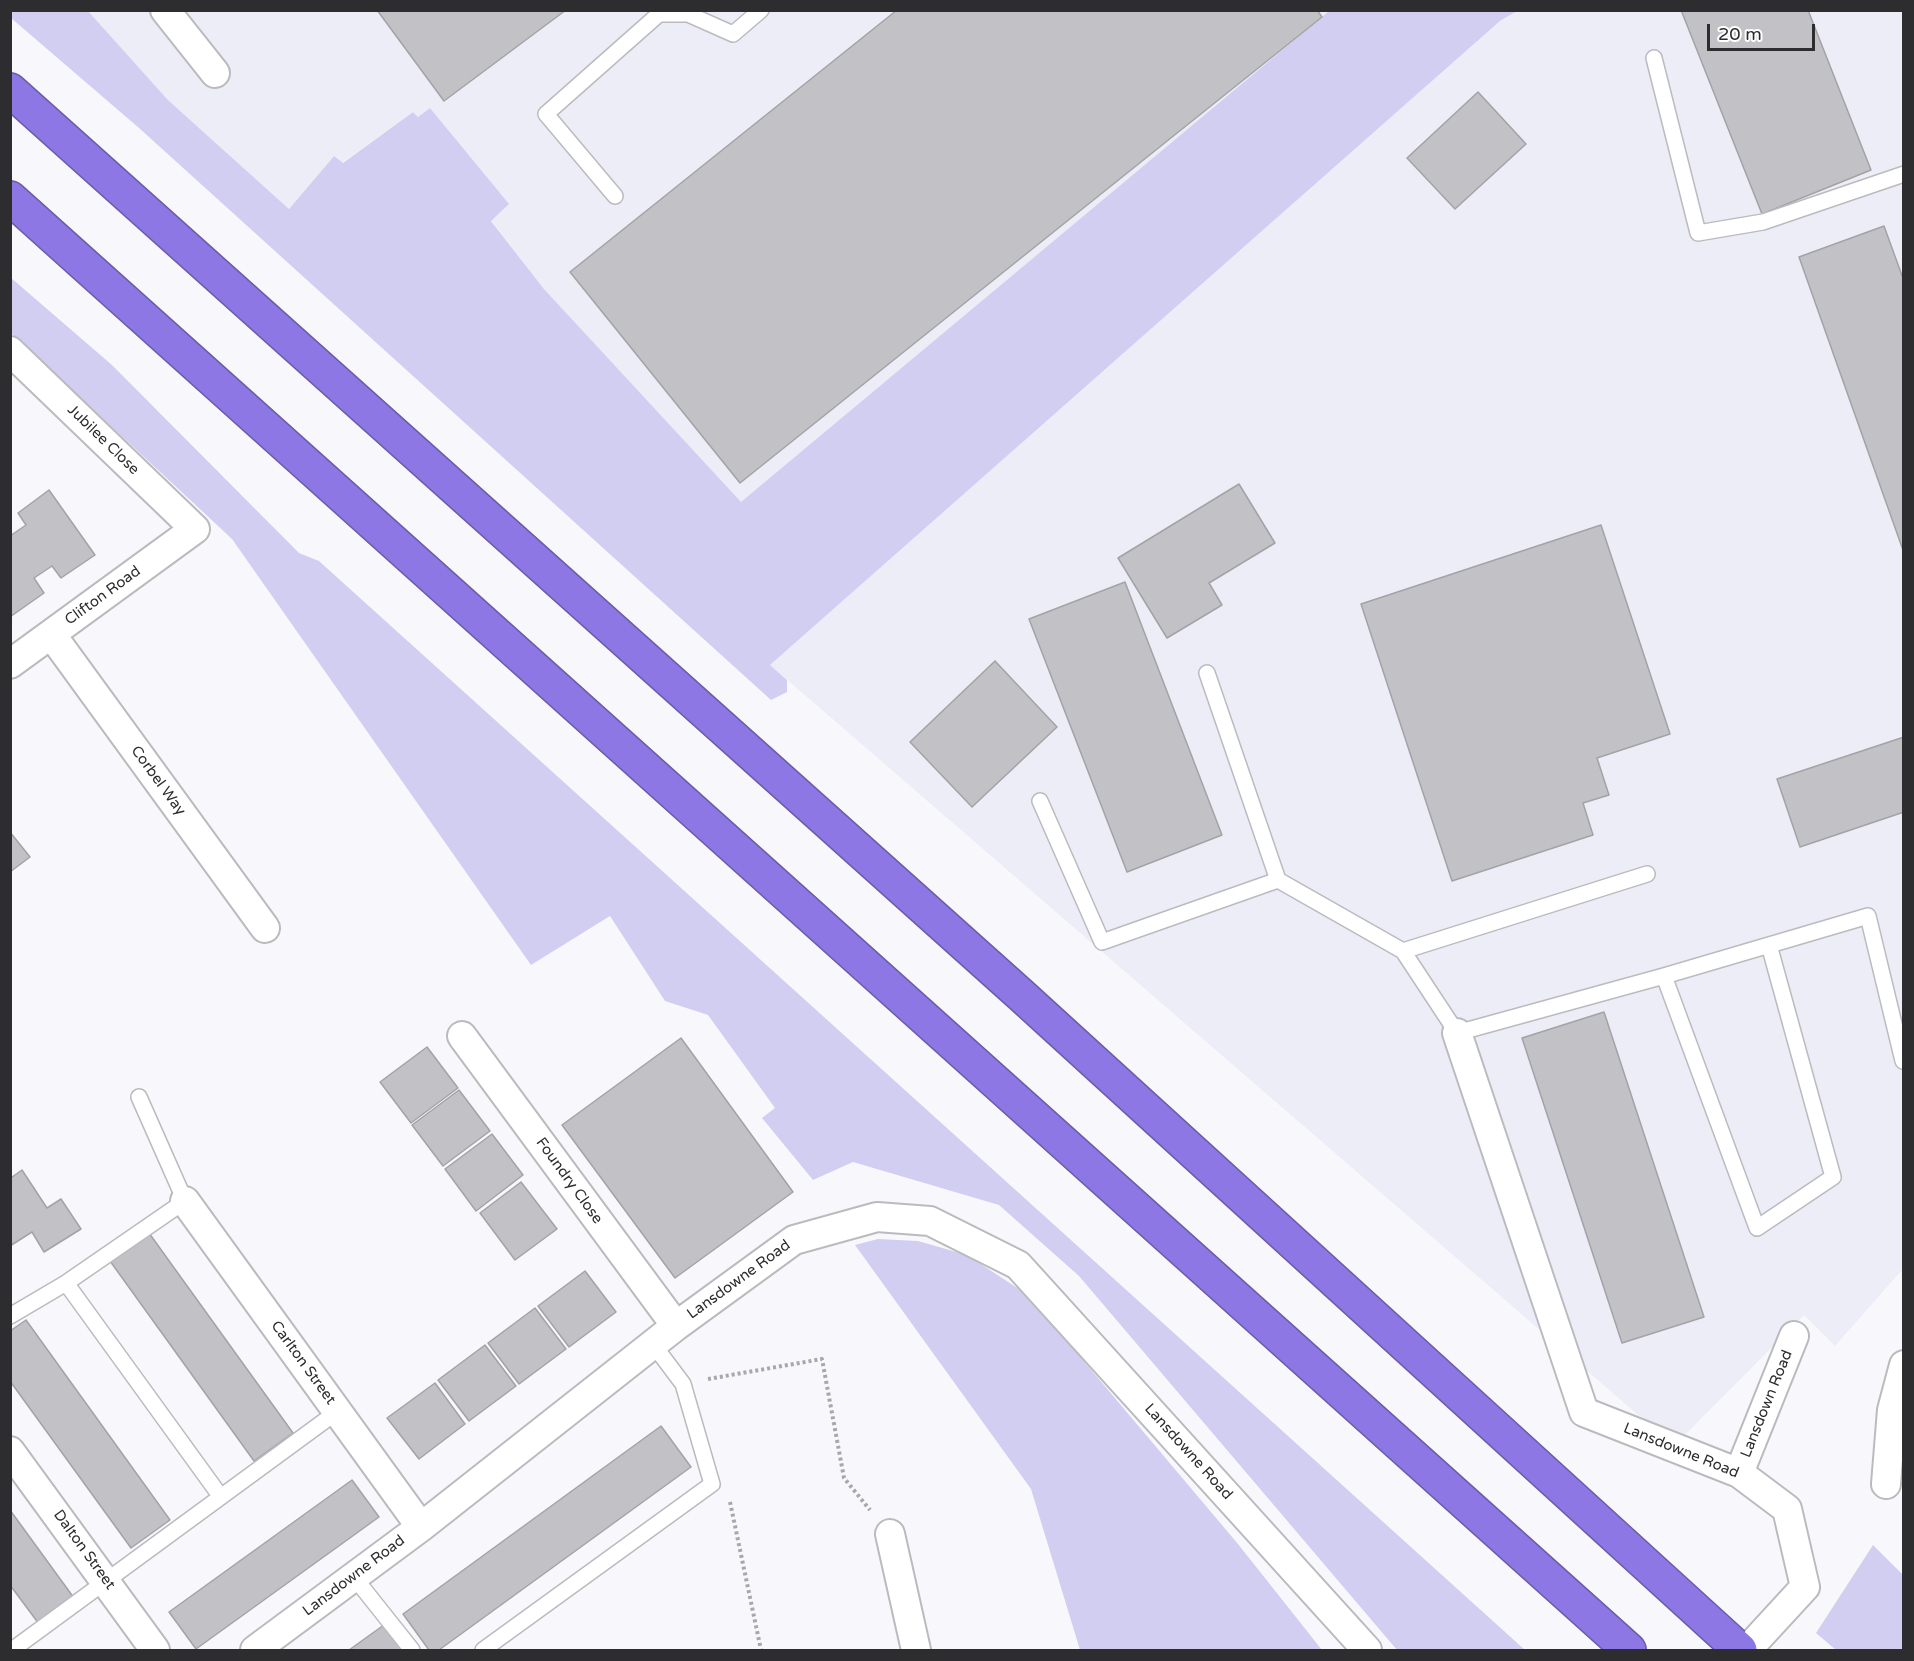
<!DOCTYPE html>
<html>
<head>
<meta charset="utf-8">
<style>
  body { margin:0 }
  #map { position:relative; width:1914px; height:1661px; overflow:hidden; background:#f8f8fc; font-family:"Varela Round",sans-serif }
  canvas { display:block }
  .frame { position:absolute; inset:0; border:12px solid #2d2d2f; pointer-events:none }
  .scale { position:absolute; left:1707px; top:24px; width:108px; height:27px; box-sizing:border-box; border:3px solid #2d2d2f; border-top:0; padding-left:8px; font-size:18px; line-height:21px; white-space:nowrap; color:#2d2d2f; -webkit-text-stroke:4px #fff; paint-order:stroke }
</style>
</head>
<body>
<div id="map">
<canvas width="1914" height="1661"></canvas>
<div class="frame"></div>
<div class="scale">20 m</div>
</div>
<script>
const ctx = document.querySelector('canvas').getContext('2d');
ctx.lineJoin = 'round';
function fill(path, color) { ctx.fillStyle = color; ctx.fill(path, 'evenodd'); }
const shape = rows => new Path2D(rows.map(r => 'M' + r).join(''));
function strokePath(path, color, width, dash) { ctx.strokeStyle = color; ctx.lineWidth = width; ctx.lineCap = dash ? 'butt' : 'round'; ctx.setLineDash(dash || []); ctx.stroke(path); }
function write(font, color, halo, rows, align = 'center') {
  ctx.font = font + ' "Varela Round",sans-serif'; ctx.lineWidth = 4.5; ctx.setLineDash([]); ctx.textBaseline = 'middle'; ctx.strokeStyle = halo; ctx.fillStyle = color; for (const [text, x, y, turn = 0] of rows) {
    ctx.save(); ctx.translate(x, y); ctx.rotate((+turn || 0) * Math.PI / 180); ctx.textAlign = isNaN(turn) ? turn : align; if (halo) ctx.strokeText(text, 0, 0); ctx.fillText(text, 0, 0); ctx.restore();
  }
}
const built = shape([
  [88,11,1329,11,741,503,544,289,491,220,508,204,430,108,418,117,413,112,342,163,333,157,289,209,168,100],
  [1517,11,1903,11,1903,1269,1835,1346,1804,1315,1674,1446,770,665,1500,21]
]);
const green = shape([
  [11,11,88,11,168,100,289,209,334,156,343,163,413,112,418,117,430,108,509,204,491,221,544,289,741,502,1329,11,1517,11,1500,21,770,665,787,680,787,692,771,700,139,128,11,18],
  [10,277,112,365,299,553,319,561,1525,1650,1397,1650,1079,1276,999,1205,853,1162,813,1180,762,1118,775,1108,708,1015,665,1001,610,916,531,965,232,539,11,333],
  [878,1239,918,1241,967,1255,1028,1295,1238,1544,1322,1650,1080,1650,1031,1489,855,1245],
  [1873,1545,1903,1575,1903,1650,1836,1650,1816,1633]
]);
const building = shape([
  [377,10,566,10,444,101,377,10],
  [897,10,1317,10,1322,17,740,483,570,272,897,10],
  [1681,10,1808,10,1871,170,1762,214,1681,10],
  [1478,92,1526,144,1455,209,1407,158,1478,92],
  [1884,226,1904,281,1904,553,1799,257,1884,226],
  [1239,484,1275,543,1209,583,1222,605,1167,638,1118,558,1239,484],
  [49,490,95,555,61,578,52,566,34,578,44,593,10,617,10,536,26,525,18,513,49,490],
  [1601,525,1670,734,1597,758,1609,795,1583,803,1593,835,1452,881,1361,604,1601,525],
  [1125,582,1222,835,1127,872,1029,619,1125,582],
  [995,661,1057,727,972,807,910,742,995,661],
  [1904,737,1904,812,1800,847,1777,779,1904,737],
  [10,832,30,857,10,872,10,832],
  [1604,1012,1704,1317,1622,1343,1522,1038,1604,1012],
  [681,1038,793,1192,675,1278,562,1125,681,1038],
  [427,1047,458,1088,411,1123,380,1082,427,1047],
  [459,1090,490,1131,443,1166,412,1125,459,1090],
  [492,1134,523,1175,476,1211,445,1169,492,1134],
  [22,1170,47,1208,61,1199,81,1229,44,1252,32,1232,10,1246,10,1175,12,1177,22,1170],
  [521,1182,557,1229,515,1260,480,1213,521,1182],
  [149,1233,293,1433,254,1461,110,1261,149,1233],
  [585,1271,616,1312,569,1347,538,1306,585,1271],
  [535,1308,566,1349,519,1384,488,1343,535,1308],
  [26,1320,170,1520,131,1548,10,1381,10,1331,26,1320],
  [485,1345,516,1386,469,1421,438,1380,485,1345],
  [435,1383,465,1424,419,1459,387,1418,435,1383],
  [661,1426,691,1467,439,1650,429,1650,403,1614,661,1426],
  [352,1480,379,1517,196,1649,169,1612,352,1480],
  [10,1510,74,1598,39,1624,10,1585,10,1510],
  [388,1622,409,1650,349,1650,388,1622]
]);
const path = shape([
  [708,1379,822,1359,844,1478,870,1510],
  [730,1502,761,1650]
]);
const lane = shape([
  [1654,58,1698,233,1763,222,1904,174],
  [615,196,546,114,659,14,688,14,733,34,761,10],
  [1207,673,1278,880,1403,951,1457,1033,1664,976,1757,1228,1833,1177,1769,945],
  [1040,801,1102,942,1278,880],
  [1403,951,1647,874],
  [1664,976,1868,916,1903,1061],
  [66,1283,221,1497],
  [10,1316,66,1283,185,1201,139,1097],
  [354,1577,412,1650],
  [12,1650,338,1411],
  [483,1650,712,1484,683,1384,653,1344]
]);
const street = shape([
  [165,10,215,73],
  [10,351,195,529,10,664],
  [51,634,265,928],
  [1457,1033,1584,1412,1739,1473,1787,1509,1805,1587,1747,1650],
  [462,1036,676,1326],
  [185,1201,421,1527],
  [10,1451,155,1650],
  [1739,1473,1794,1336],
  [1886,1484,1892,1410,1904,1365],
  [890,1534,916,1650],
  [255,1650,421,1527,676,1326,794,1240,877,1217,930,1221,1018,1265,1367,1650]
]);
const highway = shape([
  [10,90,1021,995,1740,1650],
  [10,198,1629,1650]
]);
const streetNames = [
  ["Jubilee Close",103,440,44],
  ["Clifton Road",103,596,-36],
  ["Corbel Way",158,781,54],
  ["Foundry Close",569,1181,54],
  ["Lansdowne Road",739,1280,-36],
  ["Carlton Street",303,1363,54],
  ["Lansdown Road",1767,1404,-68],
  ["Lansdowne Road",1681,1451,22],
  ["Lansdowne Road",1188,1452,48],
  ["Dalton Street",84,1550,54],
  ["Lansdowne Road",354,1576,-37]
];
fill(built, '#ededf8');
fill(green, '#d2cef1');
fill(building, '#c2c1c5');
strokePath(building, '#a3a3a7', 1.5);
strokePath(lane, '#bbbbbf', 18);
strokePath(street, '#bbbbbf', 32);
strokePath(highway, '#6b5da5', 36);
strokePath(path, '#a8a8ab', 4, [3, 3]);
strokePath(lane, '#fff', 15);
strokePath(street, '#fff', 28);
strokePath(highway, '#8c77e5', 33);
write('15px', '#2d2d2f', '#fff', streetNames);
</script>
</body>
</html>
